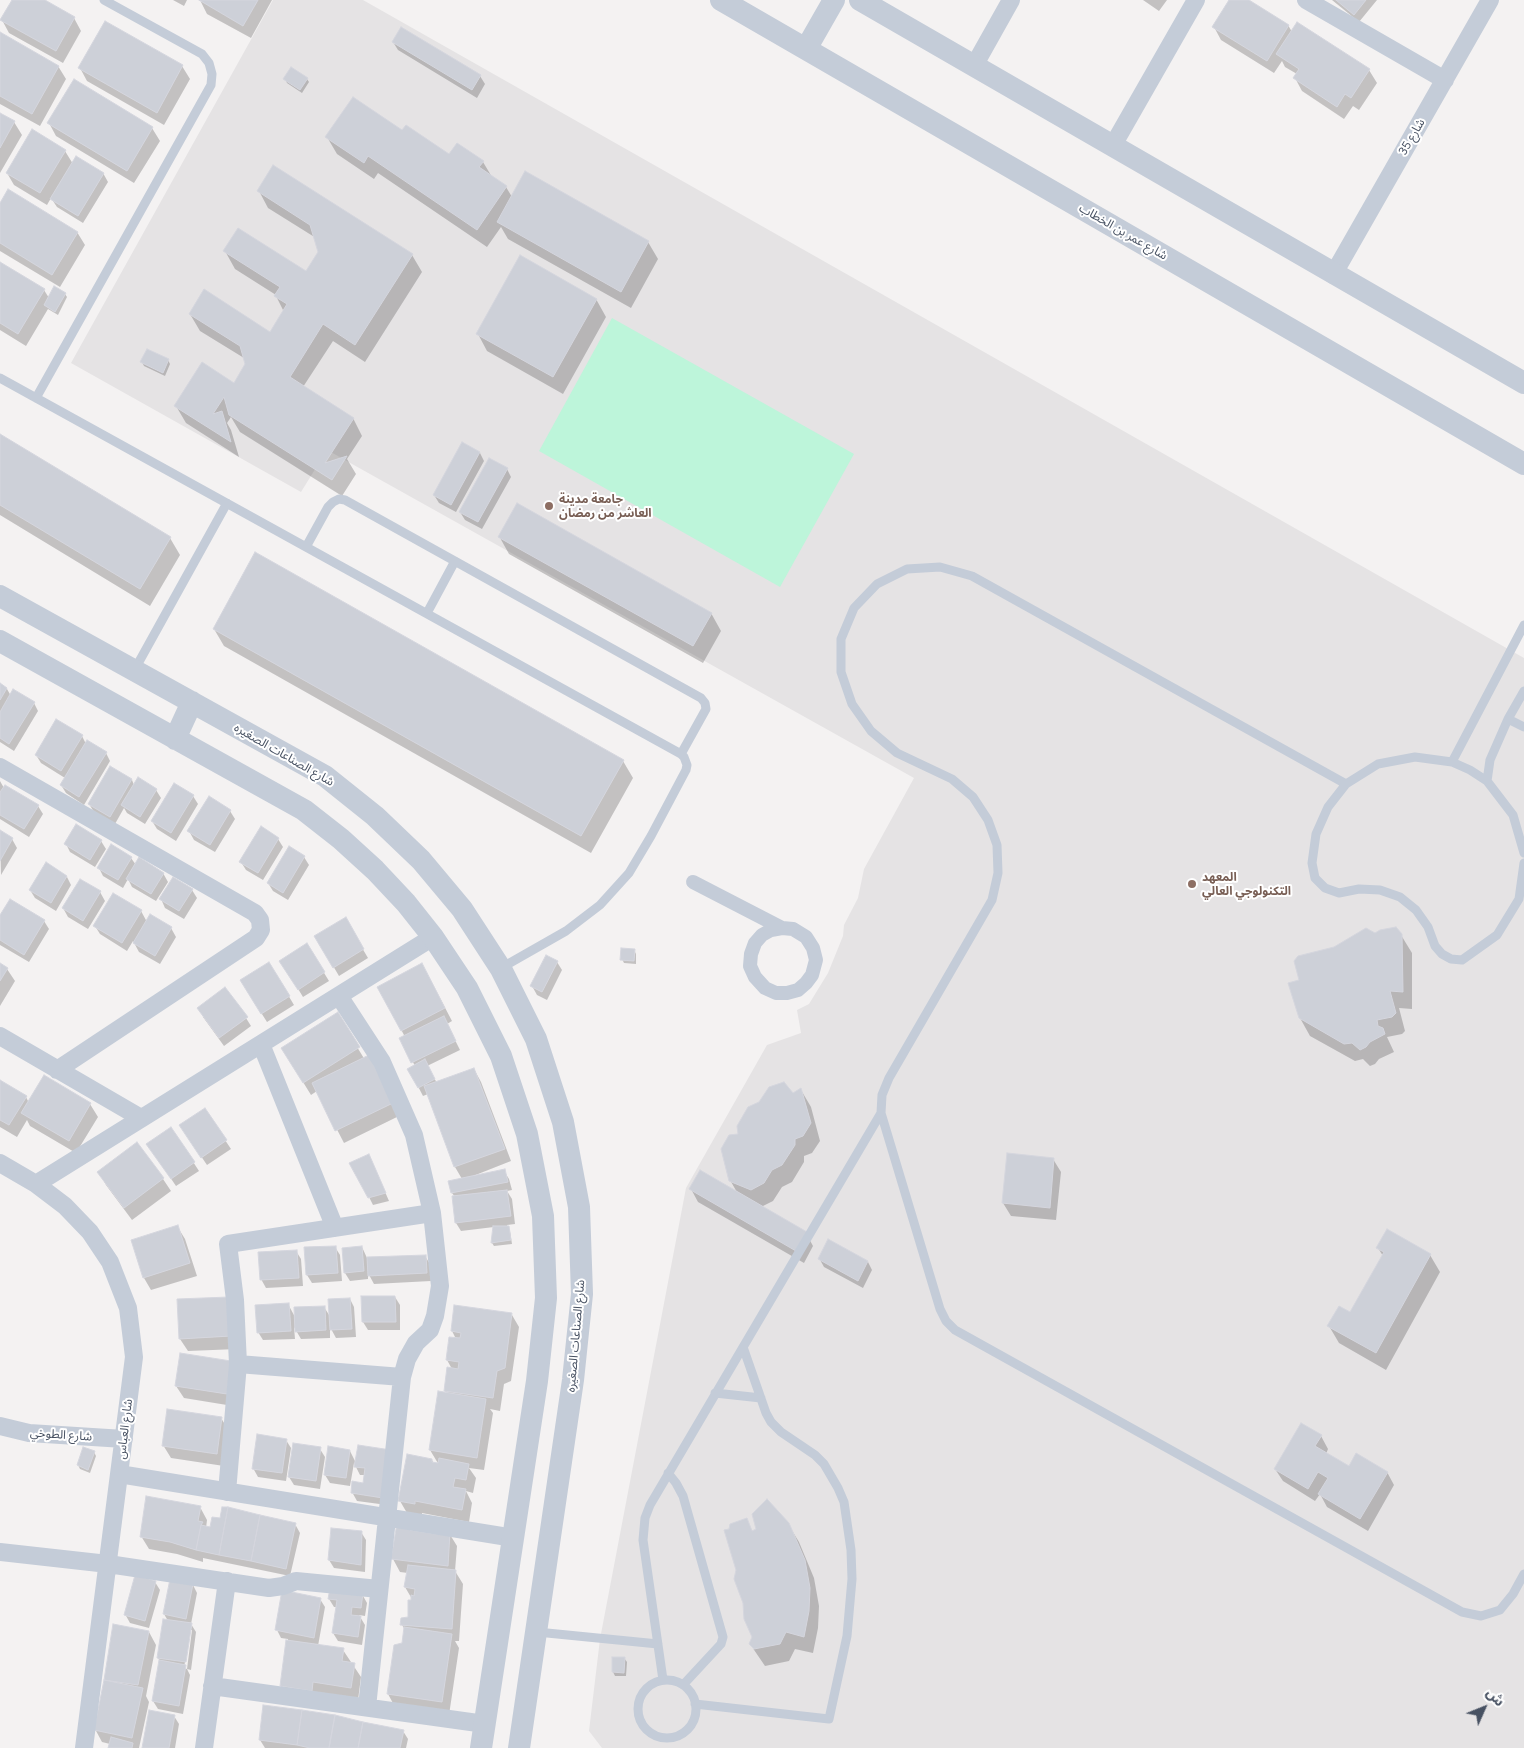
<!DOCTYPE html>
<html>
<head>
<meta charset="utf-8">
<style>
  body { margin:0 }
  #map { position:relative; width:1524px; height:1748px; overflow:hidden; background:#f4f2f2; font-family:Figtree,"Noto Sans Arabic",sans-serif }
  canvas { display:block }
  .north { position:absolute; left:1459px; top:1683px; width:50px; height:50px; -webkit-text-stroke:4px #fff; paint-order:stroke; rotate:46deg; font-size:14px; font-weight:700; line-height:20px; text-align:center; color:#475162 }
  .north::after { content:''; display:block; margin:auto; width:18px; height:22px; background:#475162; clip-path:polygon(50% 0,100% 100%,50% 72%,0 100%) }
</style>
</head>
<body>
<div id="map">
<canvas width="1524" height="1748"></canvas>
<div class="north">ش</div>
</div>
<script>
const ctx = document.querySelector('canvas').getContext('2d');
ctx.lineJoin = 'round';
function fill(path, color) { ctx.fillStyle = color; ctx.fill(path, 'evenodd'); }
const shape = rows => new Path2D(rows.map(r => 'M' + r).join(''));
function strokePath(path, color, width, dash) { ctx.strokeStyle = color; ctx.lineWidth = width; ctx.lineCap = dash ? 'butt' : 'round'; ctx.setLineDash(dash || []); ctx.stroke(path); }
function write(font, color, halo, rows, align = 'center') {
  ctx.font = font + ' Figtree,"Noto Sans Arabic",sans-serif'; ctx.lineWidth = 4; ctx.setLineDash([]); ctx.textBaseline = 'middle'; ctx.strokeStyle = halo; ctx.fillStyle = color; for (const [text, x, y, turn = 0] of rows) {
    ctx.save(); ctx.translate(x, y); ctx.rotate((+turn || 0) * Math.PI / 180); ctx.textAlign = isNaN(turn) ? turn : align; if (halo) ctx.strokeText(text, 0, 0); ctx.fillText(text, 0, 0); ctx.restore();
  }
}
const education = shape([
  [273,0,363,0,1524,658,1524,1748,602,1748,589,1731,600,1639,686,1188,767,1045,801,1033,797,1010,809,1004,828,973,843,936,844,925,858,898,864,869,914,778,327,450,301,492,71,363]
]);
const green = shape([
  [612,318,854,454,780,587,539,451]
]);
const shadow = shape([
  [13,0,42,0,74,18,81,31,63,63,9,33,2,20],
  [173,0,187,0,184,6],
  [200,0,272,0,251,38,207,14],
  [1143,0,1167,0,1159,11],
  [1230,0,1247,0,1288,25,1292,32,1369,70,1377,83,1359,110,1353,106,1344,119,1302,91,1295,78,1297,74,1285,67,1282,61,1274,73,1221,40,1214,27],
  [1332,0,1377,0,1359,22],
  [401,28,480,76,485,84,477,98,398,50,393,42],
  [0,34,58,66,66,79,40,126,0,104],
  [182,66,190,79,164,125,87,81,80,68],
  [285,79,307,79,309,82,302,93,287,83],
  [0,114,14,122,22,135,0,173],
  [49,123,152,128,160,141,134,183,56,136],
  [403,132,450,156,483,162,492,177,506,187,512,197,525,173,648,242,658,259,631,308,508,239,501,227,487,247,378,173,374,179,337,154,327,137],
  [65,151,73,164,103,173,108,182,83,223,57,207,51,198,47,205,14,185,7,173],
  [259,191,412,255,422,272,365,362,333,341,303,387,353,418,362,436,347,459,356,474,342,496,240,432,231,417,227,423,231,430,239,457,186,423,176,406,234,384,247,364,244,358,200,331,190,314,271,333,284,312,276,296,276,295,235,269,225,251,307,273,320,252,316,238,268,208],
  [0,206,77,232,85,245,60,287,0,251],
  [0,263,44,290,49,298,65,294,67,297,58,315,48,309,26,346,0,330],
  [596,299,606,317,563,394,487,351,478,334],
  [168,360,170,364,165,376,144,366,142,362],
  [0,435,170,538,180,555,150,606,0,515],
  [463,444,480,453,484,461,456,512,439,503,434,495],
  [507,469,511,477,482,529,465,520,460,512],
  [499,536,711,613,721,631,703,663,509,554],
  [214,629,623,761,633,778,591,853,224,646],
  [0,685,7,689,11,696,34,703,38,711,14,751,0,742],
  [82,736,86,744,106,753,110,761,84,805,66,793,61,785,65,778,41,763,36,755],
  [111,768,132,780,134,785,156,790,161,798,145,824,127,813,124,808,115,824,94,812,89,804],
  [0,781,4,788,38,806,43,814,29,837,0,819],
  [175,785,193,796,198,804,176,841,157,829,152,821],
  [230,811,235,819,215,852,194,840,189,831],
  [0,832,12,839,17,848,1,875],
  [278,839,283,847,263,880,246,870,241,862],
  [101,841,106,849,95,867,70,852,66,844],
  [304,857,309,865,288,900,273,891,268,883],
  [131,858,136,865,163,873,168,882,156,901,132,887,128,879,123,888,103,876,99,868],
  [67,877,71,885,56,911,35,898,30,890],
  [80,880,100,892,105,901,88,929,68,917,63,908],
  [192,890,197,898,184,919,165,908,161,899],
  [141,911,147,922,151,916,171,928,176,937,160,964,139,952,133,941,127,951,100,934,95,926],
  [0,917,44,921,49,929,29,962,0,945],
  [345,919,368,958,339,976,316,937],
  [1375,934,1401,935,1412,953,1412,1009,1399,1008,1405,1031,1402,1034,1387,1037,1394,1052,1379,1059,1375,1064,1370,1066,1363,1059,1355,1061,1310,1036,1300,1018,1301,980,1335,949],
  [307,945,329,981,303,997,286,969],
  [634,950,636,954,636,964,624,963,622,959],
  [557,962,562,970,547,1000,537,995,532,986],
  [269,963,294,1005,267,1022,246,989],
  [0,964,7,969,15,981,0,1006],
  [429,977,452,1021,447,1024,460,1050,427,1066,437,1083,474,1069,481,1082,511,1161,473,1176,474,1177,504,1171,509,1179,512,1190,507,1191,512,1199,515,1224,507,1225,510,1231,512,1244,494,1246,492,1243,494,1227,461,1231,456,1223,455,1197,452,1193,462,1179,455,1167,428,1094,423,1096,409,1069,415,1066,401,1039,405,1037,379,987],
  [337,1014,399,1116,344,1143,317,1091,311,1095,290,1061],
  [203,1017,246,1018,251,1026,224,1046],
  [45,1077,90,1104,98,1117,76,1153,30,1126,27,1120,17,1137,0,1127,0,1081,26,1097,29,1103],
  [801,1090,811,1107,820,1141,812,1153,804,1156,804,1162,792,1182,782,1187,773,1201,761,1207,806,1233,813,1246,804,1263,698,1202,691,1189,738,1194,730,1180,740,1135,793,1094],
  [205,1110,231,1149,207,1165,186,1134],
  [171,1128,199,1171,176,1186,153,1152],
  [137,1144,163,1179,171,1191,132,1220,106,1185,99,1172],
  [369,1155,389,1201,373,1205,369,1197],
  [1053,1159,1061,1172,1056,1220,1011,1216,1003,1203],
  [177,1226,185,1239,197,1276,151,1290,144,1278,132,1241],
  [829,1241,868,1262,872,1270,863,1288,824,1267,819,1258],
  [335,1247,340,1255,342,1281,312,1283,307,1275],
  [362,1247,367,1258,425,1256,430,1264,431,1281,374,1284,368,1273,368,1279,350,1281,345,1273],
  [1378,1248,1430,1255,1440,1272,1386,1370,1339,1343,1329,1326,1350,1314,1383,1256],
  [296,1251,301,1259,303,1286,266,1288,261,1279],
  [395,1297,400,1305,400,1330,368,1330,363,1322],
  [228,1298,238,1349,188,1351,180,1339],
  [350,1299,354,1307,356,1337,336,1338,330,1327,330,1338,301,1339,294,1327,295,1339,263,1340,258,1332,288,1304,295,1317,324,1307,331,1318],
  [512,1315,519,1327,511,1381,504,1384,500,1411,490,1409,493,1413,484,1470,469,1468,476,1478,473,1493,466,1491,472,1503,469,1522,422,1513,422,1516,407,1513,400,1501,432,1460,434,1464,439,1465,430,1450,447,1394,445,1391,452,1369,447,1360,456,1339,452,1331],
  [231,1362,233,1406,184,1398,176,1386],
  [221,1418,229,1431,224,1466,171,1458,163,1445],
  [1321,1436,1328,1449,1326,1454,1349,1468,1387,1472,1394,1485,1368,1531,1327,1507,1320,1494,1315,1501,1283,1481,1275,1469],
  [286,1440,291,1448,286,1481,258,1477,253,1468],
  [359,1446,387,1505,357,1501,352,1492,364,1484,365,1475,360,1475,354,1463,350,1486,330,1483,325,1475,350,1451,356,1463],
  [320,1449,325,1457,320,1489,294,1485,289,1477],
  [94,1452,96,1456,90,1473,80,1469,78,1465],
  [200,1507,207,1520,206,1528,295,1524,300,1533,290,1576,203,1558,203,1562,177,1554,149,1549,141,1536],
  [746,1520,753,1532,788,1524,799,1542,814,1578,819,1606,818,1628,813,1653,795,1649,789,1661,765,1666,750,1644,753,1637],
  [361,1532,366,1540,365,1572,334,1568,329,1560],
  [449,1533,457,1546,455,1571,463,1584,459,1641,455,1641,459,1648,449,1715,395,1707,388,1694,403,1644,405,1630,402,1625,409,1618,412,1599,405,1587,408,1573,400,1572,393,1559],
  [155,1582,160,1590,149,1628,130,1623,125,1614],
  [193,1585,197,1593,191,1624,196,1632,191,1670,187,1669,190,1675,183,1714,158,1709,153,1701,160,1661,158,1658,168,1621,164,1614],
  [190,1630,192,1630,187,1669,184,1668],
  [362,1594,367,1603,365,1616,359,1615,365,1625,362,1645,338,1641,333,1633,337,1607,334,1607,329,1599],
  [320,1599,325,1607,318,1646,343,1650,361,1677,358,1700,288,1699,281,1686,288,1639,281,1638,277,1630],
  [149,1632,156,1645,146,1696,149,1702,139,1748,109,1748,110,1744,102,1742,95,1729,105,1680],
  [624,1658,627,1662,626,1676,615,1676,613,1672],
  [174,1716,179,1724,175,1748,144,1748],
  [403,1731,408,1739,406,1748,265,1748,260,1740]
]);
const building = shape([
  [12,0,45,0,75,17,56,51,0,20,12,0],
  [199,0,258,0,243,26,199,0],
  [1229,0,1249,0,1289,25,1267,61,1212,27,1229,0],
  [1336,0,1366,0,1354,15,1336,0],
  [105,21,183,65,157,113,78,68,105,21],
  [1297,22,1370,69,1351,98,1345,94,1337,107,1293,78,1299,69,1276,54,1297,22],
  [401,27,481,75,472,90,392,42,401,27],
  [0,32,59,66,32,114,0,96,0,32],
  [291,67,308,78,300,90,283,79,291,67],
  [74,79,153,127,127,171,47,123,74,79],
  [353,97,402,130,406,125,449,154,457,143,484,161,479,167,507,186,477,230,368,156,364,163,325,137,353,97],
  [0,113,15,121,0,148,0,113],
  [32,129,66,150,40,193,6,173,32,129],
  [76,156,104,173,78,216,50,199,76,156],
  [273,165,413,254,355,345,323,324,290,377,354,418,325,463,347,456,332,480,229,415,224,397,213,414,222,411,231,442,174,406,202,362,234,383,245,364,240,346,189,314,204,289,270,332,287,304,274,296,280,287,223,251,238,228,306,271,318,252,310,225,257,191,273,165],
  [525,171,649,241,621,292,497,222,525,171],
  [8,189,78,232,52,275,0,243,0,203,8,189],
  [520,255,597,299,553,377,476,334,520,255],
  [0,262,45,289,18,334,0,323,0,262],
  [54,286,66,293,55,312,44,305,54,286],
  [147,349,169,359,163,373,140,362,147,349],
  [0,434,171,537,140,589,0,505,0,434],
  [462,442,480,452,451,505,433,495,462,442],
  [489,458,508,468,478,522,459,512,489,458],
  [517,503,712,613,693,646,498,537,517,503],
  [255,552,624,760,581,836,213,629,255,552],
  [0,683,7,688,0,700,0,683],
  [13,689,35,702,9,744,0,738,0,712,13,689],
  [56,719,83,735,61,771,35,755,56,719],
  [87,740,107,752,79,797,60,785,87,740],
  [110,766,132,779,110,817,88,804,110,766],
  [138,777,157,789,140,817,121,805,138,777],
  [174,783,194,795,171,833,151,821,174,783],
  [5,785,39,805,24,829,0,815,0,792,5,785],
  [209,796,231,810,210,845,187,831,209,796],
  [76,824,102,840,90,860,64,844,76,824],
  [261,826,279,838,258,873,239,862,261,826],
  [0,830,13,838,0,861,0,830],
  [111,844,132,857,118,880,97,868,111,844],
  [289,846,305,856,283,893,267,883,289,846],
  [139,857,164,873,151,894,126,879,139,857],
  [46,862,67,876,51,903,29,890,46,862],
  [173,877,193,889,179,911,159,899,173,877],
  [80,879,101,891,83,921,62,908,80,879],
  [113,893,142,910,122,943,93,926,113,893],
  [10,899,45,920,24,955,0,940,0,915,10,899],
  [150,914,172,927,155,956,133,943,150,914],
  [346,917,364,949,333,968,314,936,346,917],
  [1396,927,1402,934,1403,992,1390,991,1396,1013,1392,1017,1377,1020,1378,1026,1383,1028,1385,1034,1370,1042,1366,1047,1360,1050,1352,1043,1344,1044,1299,1018,1288,983,1299,980,1294,961,1298,956,1334,947,1366,928,1375,933,1380,930,1396,927],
  [307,943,325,972,298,990,279,961,307,943],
  [621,948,635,949,634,961,620,960,621,948],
  [546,955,558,961,542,992,530,986,546,955],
  [269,962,290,996,261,1014,240,980,269,962],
  [0,963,8,968,0,981,0,963],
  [422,963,445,1008,401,1031,377,987,422,963],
  [225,987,248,1017,219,1038,197,1008,225,987],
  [338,1012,360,1047,303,1083,281,1048,338,1012],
  [444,1016,456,1041,411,1063,399,1038,444,1016],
  [369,1055,393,1103,335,1131,312,1083,369,1055],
  [425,1059,435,1079,418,1088,407,1069,425,1059],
  [474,1068,505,1149,454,1167,424,1086,474,1068],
  [44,1075,91,1103,69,1141,21,1113,44,1075],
  [0,1080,27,1096,9,1125,0,1120,0,1080],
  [784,1082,793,1093,801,1088,811,1123,803,1136,795,1139,795,1145,782,1165,772,1170,764,1183,751,1190,729,1181,721,1149,729,1135,738,1134,737,1126,748,1107,759,1102,769,1087,784,1082],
  [205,1108,227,1140,201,1158,179,1125,205,1108],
  [171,1127,195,1162,171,1179,146,1144,171,1127],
  [137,1142,164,1178,124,1208,97,1172,137,1142],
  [1007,1153,1054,1158,1050,1208,1002,1203,1007,1153],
  [369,1154,386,1193,368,1198,349,1163,369,1154],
  [505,1169,508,1182,451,1193,448,1181,505,1169],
  [700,1170,807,1232,796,1251,689,1189,700,1170],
  [507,1190,511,1216,455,1223,452,1196,507,1190],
  [178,1225,190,1263,143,1278,131,1240,178,1225],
  [493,1226,509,1226,511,1240,491,1243,493,1226],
  [1387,1229,1431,1254,1376,1353,1327,1326,1339,1306,1350,1312,1384,1252,1376,1248,1387,1229],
  [828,1239,868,1261,858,1281,818,1259,828,1239],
  [336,1246,338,1273,306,1275,304,1247,336,1246],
  [362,1246,364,1271,344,1273,342,1248,362,1246],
  [297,1250,299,1278,260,1280,258,1252,297,1250],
  [426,1255,427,1273,368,1276,367,1257,426,1255],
  [361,1296,395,1296,396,1322,362,1322,361,1296],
  [229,1297,231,1336,179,1339,177,1299,229,1297],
  [350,1298,352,1329,330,1330,328,1299,350,1298],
  [289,1303,291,1331,257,1333,255,1305,289,1303],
  [454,1305,512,1313,505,1368,497,1371,493,1398,444,1391,447,1367,458,1369,459,1362,446,1360,449,1337,460,1338,461,1333,451,1331,454,1305],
  [325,1306,326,1330,295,1332,294,1307,325,1306],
  [180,1353,231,1361,227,1394,175,1386,180,1353],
  [438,1391,486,1399,477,1458,429,1450,438,1391],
  [167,1409,222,1417,217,1454,162,1446,167,1409],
  [1301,1423,1322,1435,1315,1446,1349,1466,1356,1453,1388,1472,1360,1519,1318,1494,1328,1478,1318,1472,1308,1489,1274,1469,1301,1423],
  [257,1434,287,1439,282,1473,252,1469,257,1434],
  [293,1443,321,1447,316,1481,288,1477,293,1443],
  [358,1445,391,1450,383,1498,351,1493,352,1481,363,1483,365,1468,354,1467,358,1445],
  [328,1446,350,1450,346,1478,324,1475,328,1446],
  [83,1447,95,1451,88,1470,77,1465,83,1447],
  [407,1454,432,1459,432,1462,438,1463,439,1458,469,1464,466,1480,455,1478,453,1487,466,1489,462,1510,415,1501,415,1504,398,1501,407,1454],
  [146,1496,201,1506,198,1521,203,1522,201,1525,196,1550,170,1542,140,1537,146,1496],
  [767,1499,789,1523,805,1560,810,1588,809,1611,804,1637,786,1632,780,1644,754,1649,749,1644,752,1637,744,1619,743,1603,734,1579,736,1570,724,1530,729,1529,730,1524,747,1518,752,1531,756,1529,752,1514,767,1499],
  [222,1507,228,1507,219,1555,196,1550,201,1525,210,1527,212,1517,220,1518,222,1507],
  [228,1507,260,1515,251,1561,219,1555,228,1507],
  [260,1515,296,1523,286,1569,251,1561,260,1515],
  [397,1523,410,1525,410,1530,435,1534,450,1532,448,1566,391,1559,397,1523],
  [331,1528,362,1531,361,1565,328,1560,331,1528],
  [408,1565,456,1570,452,1629,400,1625,401,1618,408,1617,408,1600,411,1600,411,1595,414,1596,415,1589,404,1587,408,1565],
  [135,1575,156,1581,145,1621,124,1615,135,1575],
  [170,1579,193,1584,186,1619,163,1614,170,1579],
  [330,1588,363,1593,361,1608,352,1607,351,1615,361,1616,358,1637,332,1633,337,1600,328,1599,330,1588],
  [282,1590,321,1598,314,1638,275,1630,282,1590],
  [163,1619,192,1623,186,1662,157,1658,163,1619],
  [113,1624,149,1631,138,1685,104,1680,113,1624],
  [404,1627,452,1634,442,1702,387,1694,394,1645,402,1643,404,1627],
  [286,1640,344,1648,342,1661,355,1663,351,1688,313,1682,312,1691,280,1686,286,1640],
  [612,1657,625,1657,624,1673,612,1672,612,1657],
  [159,1660,186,1665,179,1706,152,1701,159,1660],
  [104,1680,143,1688,132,1738,94,1730,104,1680],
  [263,1705,302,1710,297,1745,259,1740,263,1705],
  [149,1710,175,1715,169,1748,142,1748,149,1710],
  [302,1710,335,1715,329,1748,310,1748,297,1745,302,1710],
  [335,1715,363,1722,358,1748,329,1748,335,1715],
  [363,1722,404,1730,400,1748,358,1748,363,1722],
  [111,1737,133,1743,132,1748,108,1748,111,1737]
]);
const service = shape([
  [0,378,681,754,684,757,687,765,686,770,651,836,629,873,600,905,566,931,501,968],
  [36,398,211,85,212,74,209,63,202,54,104,0],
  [306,547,328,507,333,502,339,499,345,500,701,698,705,703,706,709,681,754],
  [427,613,455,561],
  [135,669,227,503],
  [1508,719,1524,727],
  [1452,762,1524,625],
  [1487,781,1490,760,1508,719,1524,691],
  [1346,784,972,576,940,567,907,569,877,584,854,608,841,639,841,672,852,704,871,731,897,753,952,779,973,797,988,820,997,845,998,873,992,900,889,1078,882,1095,881,1113,940,1309,946,1321,955,1330,1462,1612,1481,1616,1500,1610,1513,1594,1524,1574],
  [1524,853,1513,815,1487,781,1470,770,1452,762,1415,757,1378,764,1346,784,1328,807,1316,834,1312,863,1315,878,1325,888,1339,893,1359,889,1380,890,1400,897,1416,910,1428,927,1435,946,1442,954,1451,959,1462,960,1497,935,1519,899,1524,863],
  [715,1393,761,1398],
  [668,1473,676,1483,683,1496,723,1637,721,1644,683,1685],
  [537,1632,658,1644],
  '638 1709a29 29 0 1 1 58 0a29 29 0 1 1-58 0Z',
  [663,1680,643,1540,645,1518,650,1505,881,1113],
  [695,1704,829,1719,847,1636,852,1579,851,1550,844,1502,838,1488,824,1464,815,1455,781,1432,771,1422,766,1413,743,1347]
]);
const pedestrian = shape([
  [693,882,782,928,793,929,806,937,813,948,816,960,812,975,806,983,798,990,787,993,776,993,765,988,755,977,750,966,751,954,755,943,762,935,771,930,782,928]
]);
const minor = shape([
  [1306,0,1445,80],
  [974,66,1011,0],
  [1112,147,1196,0],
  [1333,275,1490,0],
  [0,767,255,913,260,920,261,930,256,938,57,1070],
  [339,996,382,1062,414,1135,432,1213,440,1286,435,1316,430,1330,416,1343,407,1359,402,1377,367,1707],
  [0,1036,141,1118],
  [261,1044,335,1228],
  [0,1163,36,1184,65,1206,90,1232,110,1262,128,1308,134,1357,84,1748],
  [36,1184,433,937],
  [238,1364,402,1377],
  [0,1426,29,1433,124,1439],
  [119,1474,514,1538],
  [227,1492,238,1364,235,1300,228,1244,432,1213],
  [0,1552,108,1564,269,1588,283,1586,296,1581,379,1589],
  [212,1686,485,1724],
  [204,1748,227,1581]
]);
const tertiary = shape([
  [721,0,1524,464],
  [860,0,1524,383],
  [806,49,834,0],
  [0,596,325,776,375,816,421,860,462,909,501,969,536,1039,563,1122,579,1207,582,1294,573,1380,519,1748],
  [0,641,304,810,341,839,375,870,406,903,433,937,467,988,501,1056,527,1134,543,1216,546,1298,537,1381,481,1748],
  [175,739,192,702]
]);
const markers = [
  [549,506,5,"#8d6e63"],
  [1192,884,5,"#8d6e63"]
];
const streetNames = [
  ["شارع 35",1412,137,-60],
  ["شارع عمر بن الخطاب",1123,232,30],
  ["شارع الصناعات الصغيره",284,755,30],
  ["شارع الصناعات الصغيره",576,1336,-85],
  ["شارع العباس",125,1429,-83],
  ["شارع الطوخي",61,1435,4]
];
const educationNames = [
  ["جامعة مدينة",559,499],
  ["العاشر من رمضان",559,513],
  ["المعهد",1202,877],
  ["التكنولوجي العالي",1202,891]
];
fill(education, '#e5e3e4');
fill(green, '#bdf5da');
fill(shadow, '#0003');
fill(building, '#cdd0d8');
strokePath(building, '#d5d6de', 1);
strokePath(service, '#c4ccd8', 9);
strokePath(pedestrian, '#c4ccd8', 14);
strokePath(minor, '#c4ccd8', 18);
strokePath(tertiary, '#c4ccd8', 22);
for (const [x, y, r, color] of markers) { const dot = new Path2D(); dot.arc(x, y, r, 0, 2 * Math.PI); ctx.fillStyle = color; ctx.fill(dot); strokePath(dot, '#fff', 2); }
write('12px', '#475162', '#fff', streetNames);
write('bold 12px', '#785e54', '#fff', educationNames, 'left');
</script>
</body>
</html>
